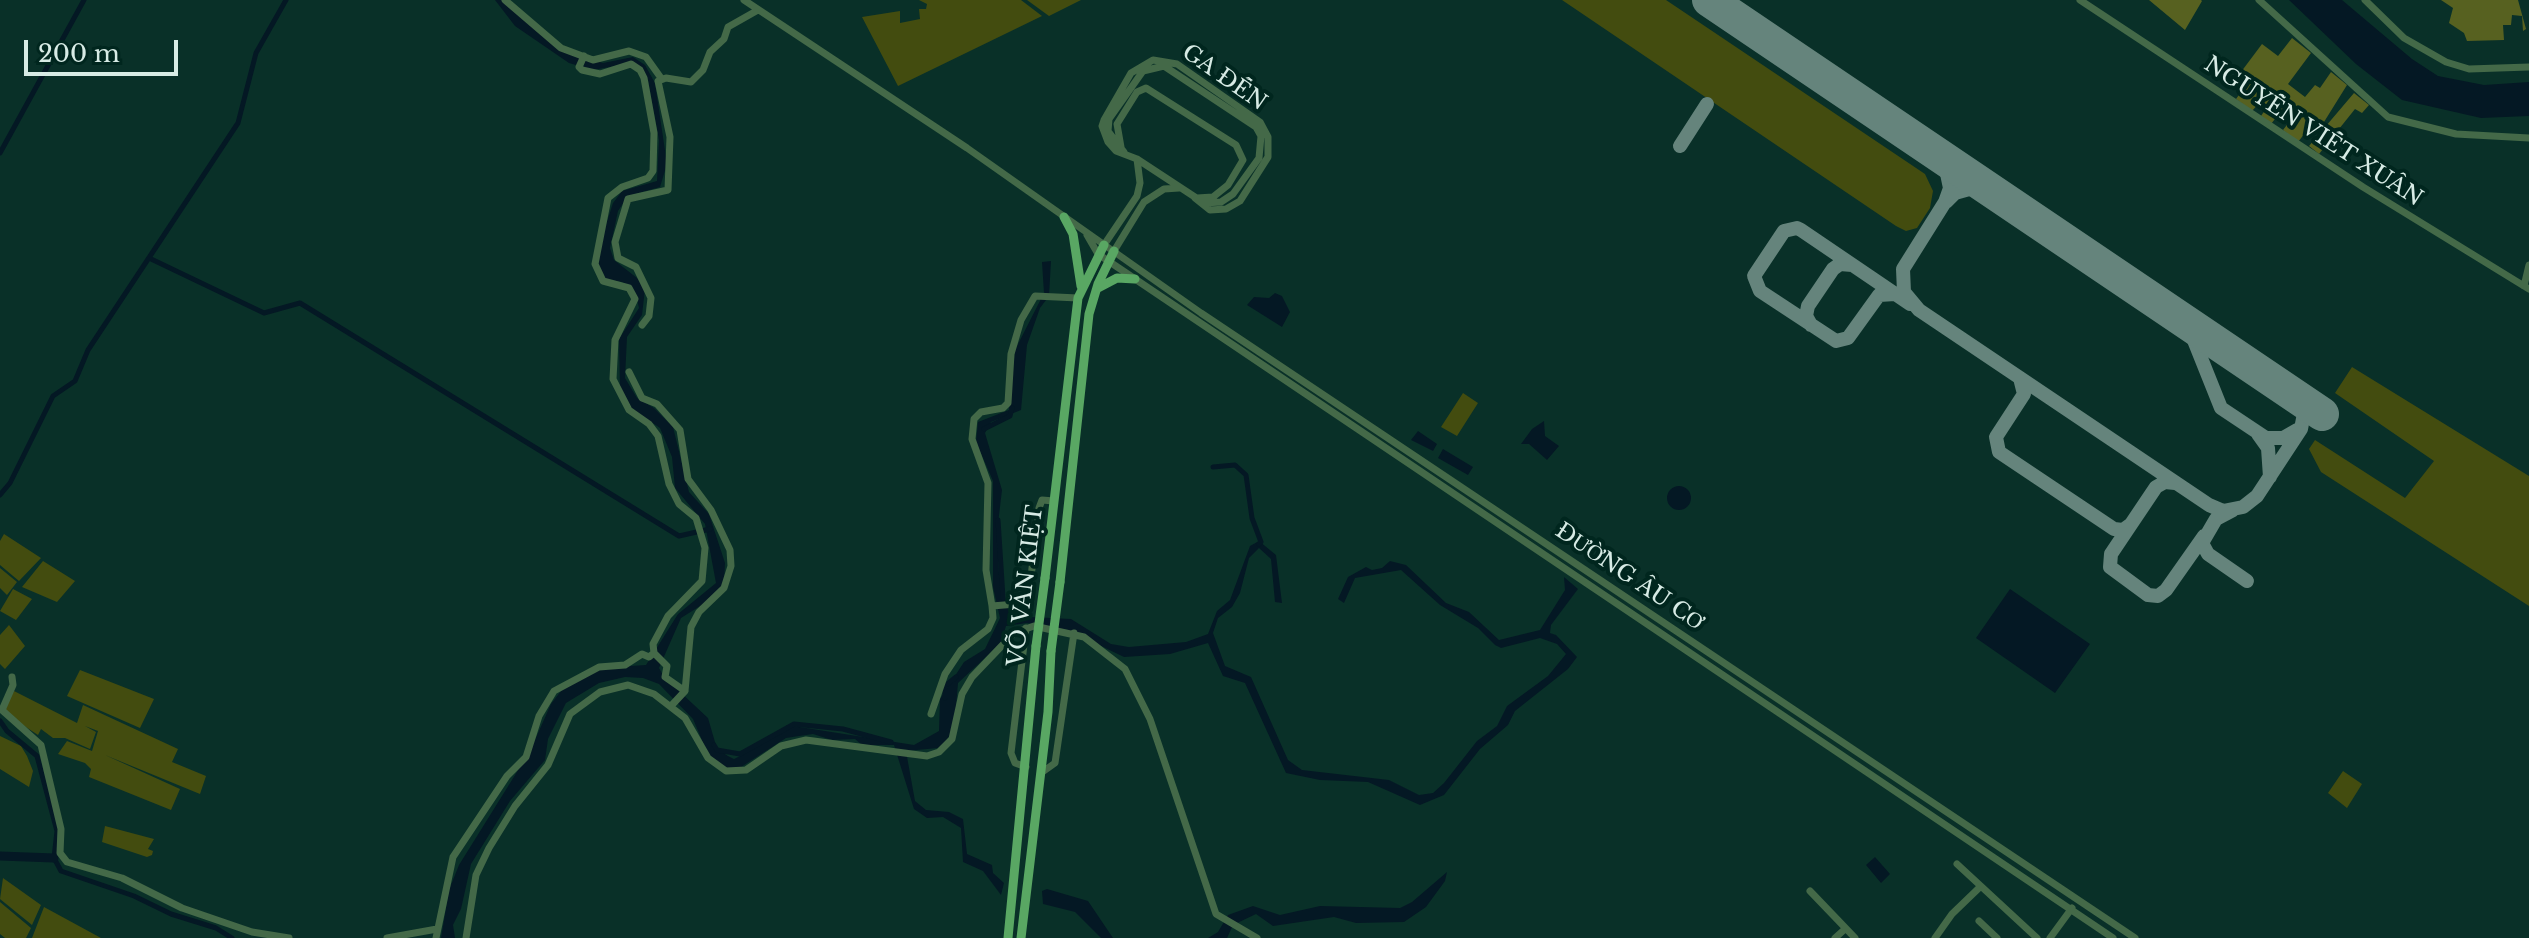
<!DOCTYPE html>
<html>
<head>
<meta charset="utf-8">
<style>
  body { margin:0 }
  #map { position:relative; width:2529px; height:938px; overflow:hidden; background:#093028; font-family:"Libre Baskerville",serif }
  canvas { display:block }
  .scale { position:absolute; left:24px; top:40px; width:154px; height:36px; box-sizing:border-box; border:4px solid #d7ebe5; border-top:0; padding-left:10px; font-size:24px; line-height:28px; white-space:nowrap; color:#d7ebe5; -webkit-text-stroke:6px #00261e; paint-order:stroke }
</style>
</head>
<body>
<div id="map">
<canvas width="2529" height="938"></canvas>
<div class="scale">200 m</div>
</div>
<script>
const ctx = document.querySelector('canvas').getContext('2d');
ctx.lineJoin = 'round';
function fill(path, color) { ctx.fillStyle = color; ctx.fill(path, 'evenodd'); }
const shape = rows => new Path2D(rows.map(r => 'M' + r).join(''));
function strokePath(path, color, width, dash) { ctx.strokeStyle = color; ctx.lineWidth = width; ctx.lineCap = dash ? 'butt' : 'round'; ctx.setLineDash(dash || []); ctx.stroke(path); }
function write(font, color, halo, rows, align = 'center') {
  ctx.font = font + ' "Libre Baskerville",serif'; ctx.lineWidth = 8; ctx.setLineDash([]); ctx.textBaseline = 'middle'; ctx.strokeStyle = halo; ctx.fillStyle = color; for (const [text, x, y, turn = 0] of rows) {
    ctx.save(); ctx.translate(x, y); ctx.rotate((+turn || 0) * Math.PI / 180); ctx.textAlign = isNaN(turn) ? turn : align; if (halo) ctx.strokeText(text, 0, 0); ctx.fillText(text, 0, 0); ctx.restore();
  }
}
const green = shape([
  [919,0,1021,0,1042,16,898,86,862,17,900,11,900,23,920,19,919,9,926,9,927,4],
  [1027,0,1081,0,1049,16],
  [1562,0,1666,0,1925,174,1933,191,1930,208,1917,228,1906,231,1896,226],
  [2352,367,2529,476,2529,606,2321,472,2309,449,2315,440,2405,498,2434,461,2335,393],
  [1463,393,1478,403,1457,436,1441,427],
  [4,534,41,558,19,581,0,565,0,541],
  [43,561,75,581,57,602,22,587],
  [0,568,17,582,7,595,0,588],
  [13,589,32,599,16,620,0,611],
  [9,625,25,646,5,669,0,664,0,635],
  [80,670,154,699,140,728,67,696],
  [14,691,77,723,83,705,178,749,172,762,206,776,200,794,105,755,180,789,171,810,89,777,91,769,85,763,58,754,67,741,92,751,98,731,85,726,96,732,90,749,65,738,53,738,41,729,38,735,6,714,4,707],
  [0,736,21,746,27,756,33,771,29,787,0,769],
  [2343,771,2362,784,2347,808,2328,793],
  [105,826,154,839,148,849,153,851,152,855,147,857,102,842],
  [3,878,41,905,32,925,0,899],
  [0,902,31,928,26,938,5,938,0,934],
  [44,907,101,938,32,938]
]);
const forest = shape([
  [2149,0,2201,0,2202,1,2185,30],
  [2441,0,2518,0,2526,29,2523,31,2522,16,2512,15,2511,25,2503,25,2504,40,2467,41,2464,33,2449,23,2453,8],
  [2292,38,2311,53,2288,84,2305,97,2315,85,2320,88,2331,72,2347,85,2319,130,2312,124,2298,142,2283,130,2299,109,2289,101,2271,124,2261,116,2267,107,2260,102,2252,111,2236,99,2247,84,2238,76,2262,44,2278,56],
  [2354,93,2369,105,2362,113,2355,109,2319,154,2309,146]
]);
const water = shape([
  [495,0,502,0,560,50,603,63,633,57,645,65,655,83,667,164,660,187,628,196,618,211,610,248,614,260,637,278,645,289,642,315,627,337,625,378,637,398,654,408,673,427,689,492,709,514,725,563,724,583,716,596,681,618,659,668,664,677,708,718,717,749,728,756,734,759,740,756,781,732,787,725,914,745,939,731,940,699,964,662,985,649,1000,618,993,587,993,481,976,442,978,422,1009,410,1015,350,1044,293,1042,262,1051,261,1049,296,1040,308,1027,345,1021,410,991,422,985,433,1002,490,997,532,999,575,1010,616,1071,619,1111,644,1129,647,1186,642,1208,634,1217,611,1230,600,1250,546,1259,541,1276,555,1282,603,1275,602,1271,559,1259,548,1249,558,1240,593,1232,607,1218,618,1213,633,1225,666,1251,677,1288,760,1302,770,1389,780,1419,795,1433,793,1444,783,1477,741,1497,726,1507,706,1548,676,1566,654,1557,644,1540,638,1501,648,1495,645,1478,628,1440,605,1401,570,1355,578,1344,603,1338,599,1348,577,1366,567,1372,570,1382,568,1390,561,1406,565,1446,603,1469,612,1499,640,1540,630,1565,590,1564,577,1578,589,1551,625,1550,633,1556,635,1577,657,1568,669,1515,711,1508,725,1480,749,1444,795,1420,805,1368,782,1320,780,1286,773,1245,683,1223,676,1208,643,1170,654,1124,657,1068,630,1027,623,1006,626,1001,643,958,683,954,729,946,741,938,748,906,751,915,801,926,810,949,812,963,819,967,854,992,865,993,873,1004,883,1001,895,983,871,963,862,961,828,943,817,927,818,914,809,894,745,862,745,855,739,832,740,813,734,799,736,786,738,738,769,722,767,710,759,693,719,659,684,643,678,625,677,599,683,566,703,548,739,545,760,510,801,471,864,461,909,453,925,455,938,441,938,449,890,459,865,530,751,551,704,568,682,599,668,646,665,678,614,716,583,705,524,675,488,672,457,660,428,631,408,620,390,619,339,639,308,635,292,622,282,606,279,598,269,602,237,613,203,622,191,657,181,659,140,648,80,631,63,593,70,569,63,515,26],
  [2289,0,2342,0,2412,59,2438,76,2484,85,2529,82,2529,116,2481,118,2402,100,2356,64],
  [1275,293,1282,296,1290,312,1282,327,1247,305,1254,297,1269,298],
  [1544,421,1545,436,1559,446,1547,460,1529,444,1521,444,1532,429],
  [1418,431,1437,444,1433,451,1411,440],
  [1443,449,1473,467,1468,475,1438,458],
  '1667 498a12 12 0 1 1 24 0a12 12 0 1 1-24 0Z',
  [2010,589,2090,644,2055,693,1976,638],
  [1875,857,1890,874,1881,883,1866,865],
  [1447,872,1445,881,1426,907,1404,922,1356,923,1334,917,1273,926,1256,914,1233,925,1227,938,1208,938,1218,932,1228,915,1253,906,1280,915,1320,906,1400,908,1412,902],
  [1047,889,1088,901,1113,938,1101,938,1075,912,1043,904,1042,891]
]);
const canal = shape([
  [0,153,84,0],
  [149,258,264,313,300,303,679,536,710,529],
  [984,429,1010,416,1012,408],
  [1213,467,1235,465,1246,475,1252,518,1261,542,1259,544],
  [0,495,10,483,53,396,75,381,88,350,238,123,256,53,286,0],
  [998,520,1003,598],
  [945,698,945,686,956,677],
  [0,721,7,731,37,756,57,831,54,858,61,871,134,896,171,914,216,928,232,938],
  [714,745,717,750,740,754,794,724,843,729,891,742]
]);
const river = shape([
  [0,856,54,858]
]);
const taxiway = shape([
  [1680,146,1707,104],
  [1927,147,1945,164,1950,188,1945,202,1903,269,1904,292,1919,310,2209,505,2223,511,2243,507,2257,496,2301,429,2306,403],
  [1946,202,1955,193,1973,188,1983,189,2004,199],
  [1895,294,1879,295,1848,338,1836,341,1760,291,1754,276,1784,231,1797,228,1801,230,1910,304],
  [2173,313,2189,328,2221,408,2266,438,2283,438,2297,430],
  [1811,325,1806,316,1808,306,1833,269,1840,264,1852,265],
  [2020,378,2024,394,1996,437,1999,452,2114,529,2123,530,2130,525],
  [2258,434,2268,448,2270,477],
  [2175,483,2165,482,2156,487,2111,554,2110,567,2148,595,2158,596,2166,590,2204,536],
  [2233,510,2216,519,2202,543,2208,554,2247,581]
]);
const runway = shape([
  [1709,0,2322,414]
]);
const minor = shape([
  [505,0,561,48,593,60,629,51,646,57,661,78],
  [744,0,967,148,1201,313,2135,938],
  [2080,0,2363,187,2529,289],
  [2259,0,2388,117,2456,134,2529,138],
  [2365,0,2404,38,2446,62,2469,69,2529,67],
  [584,56,579,67,582,70,600,74,631,64,640,70,644,78,654,133,653,171,648,178,622,187,608,198,595,264,603,281,629,288,635,299,615,340,613,379,629,410,649,424,658,436,669,484,679,504,696,518,705,548,702,581,668,616,653,644,654,653],
  [1121,147,1117,124,1137,92,1146,88,1236,145,1243,160,1228,185,1213,197,1197,198],
  [1124,152,1108,131,1109,119,1143,71,1164,66,1256,127,1261,136,1259,158,1233,194,1221,202,1204,203,1137,159,1116,151,1108,142,1102,126,1104,120,1131,73,1153,60,1177,64,1260,122,1268,137,1268,157,1240,201,1226,209,1210,210,1195,198],
  [1087,235,1098,254,2113,938],
  [1104,245,1137,196,1140,183,1137,159],
  [1114,251,1144,202,1164,189,1179,188],
  [2524,286,2529,265],
  [642,325,649,316,651,298,636,267,618,258,615,242,628,199,668,190,670,137,658,81,666,78,691,82,703,70,710,52,724,39,728,27,758,10],
  [629,372,642,398,657,404,680,430,688,479,711,510,730,550,731,566,724,588,699,612,691,627,685,691,671,706],
  [992,606,986,570,988,483,972,439,974,419,981,412,1003,408,1008,403,1011,354,1021,320,1035,296,1078,298],
  [1026,628,1011,753,1015,763,1026,767],
  [12,677,13,685,2,710,41,745,61,829,60,853,67,862,122,878,182,908,252,932,289,938],
  [931,714,945,674,961,650,988,629,993,618,992,606,1028,603,1039,508,1042,500,1054,501],
  [1041,773,1055,763,1074,633],
  [1957,864,2037,938],
  [1810,891,1855,938],
  [1979,921,1997,938],
  [387,938,437,929],
  [436,938,453,857,507,776,526,757,539,716,554,691,599,667,625,665,642,654,649,657,654,653,667,666,665,677,685,691],
  [466,938,476,875,489,848,515,806,548,765,570,714,600,692,628,685,654,694,685,718,708,758,726,771,746,770,781,746,806,740,927,756,939,752,952,739,962,694,972,677,1014,633,1034,626,1084,637,1125,669,1150,719,1216,914,1257,938],
  [1835,938,1845,929],
  [1935,938,1952,914,1980,887],
  [2050,938,2072,908]
]);
const major = shape([
  [1064,217,1073,234,1081,286],
  [1098,288,1117,278,1135,279],
  [1045,578,1078,298,1104,245],
  [1060,582,1089,314,1098,284,1114,251],
  [1008,938,1036,646],
  [1021,938,1048,712,1051,651]
]);
const majorBridge = shape([
  [1036,646,1045,578],
  [1051,651,1060,582]
]);
const streetNames = [
  ["GA ĐẾN",1224,78,35],
  ["NGUYỄN VIẾT XUÂN",2313,132,33],
  ["ĐƯỜNG ÂU CƠ",1629,577,34],
  ["VÕ VĂN KIỆT",1026,586,-83]
];
fill(green, '#434c0f');
fill(forest, '#576120');
fill(water, '#041824');
strokePath(canal, '#041824', 5);
strokePath(river, '#041824', 9);
strokePath(taxiway, '#65847c', 14);
strokePath(runway, '#65847c', 34);
strokePath(minor, '#446948', 7);
strokePath(major, '#59a763', 9);
strokePath(majorBridge, '#59a763', 9);
write('22px', '#d7ebe5', '#00261e', streetNames);
</script>
</body>
</html>
